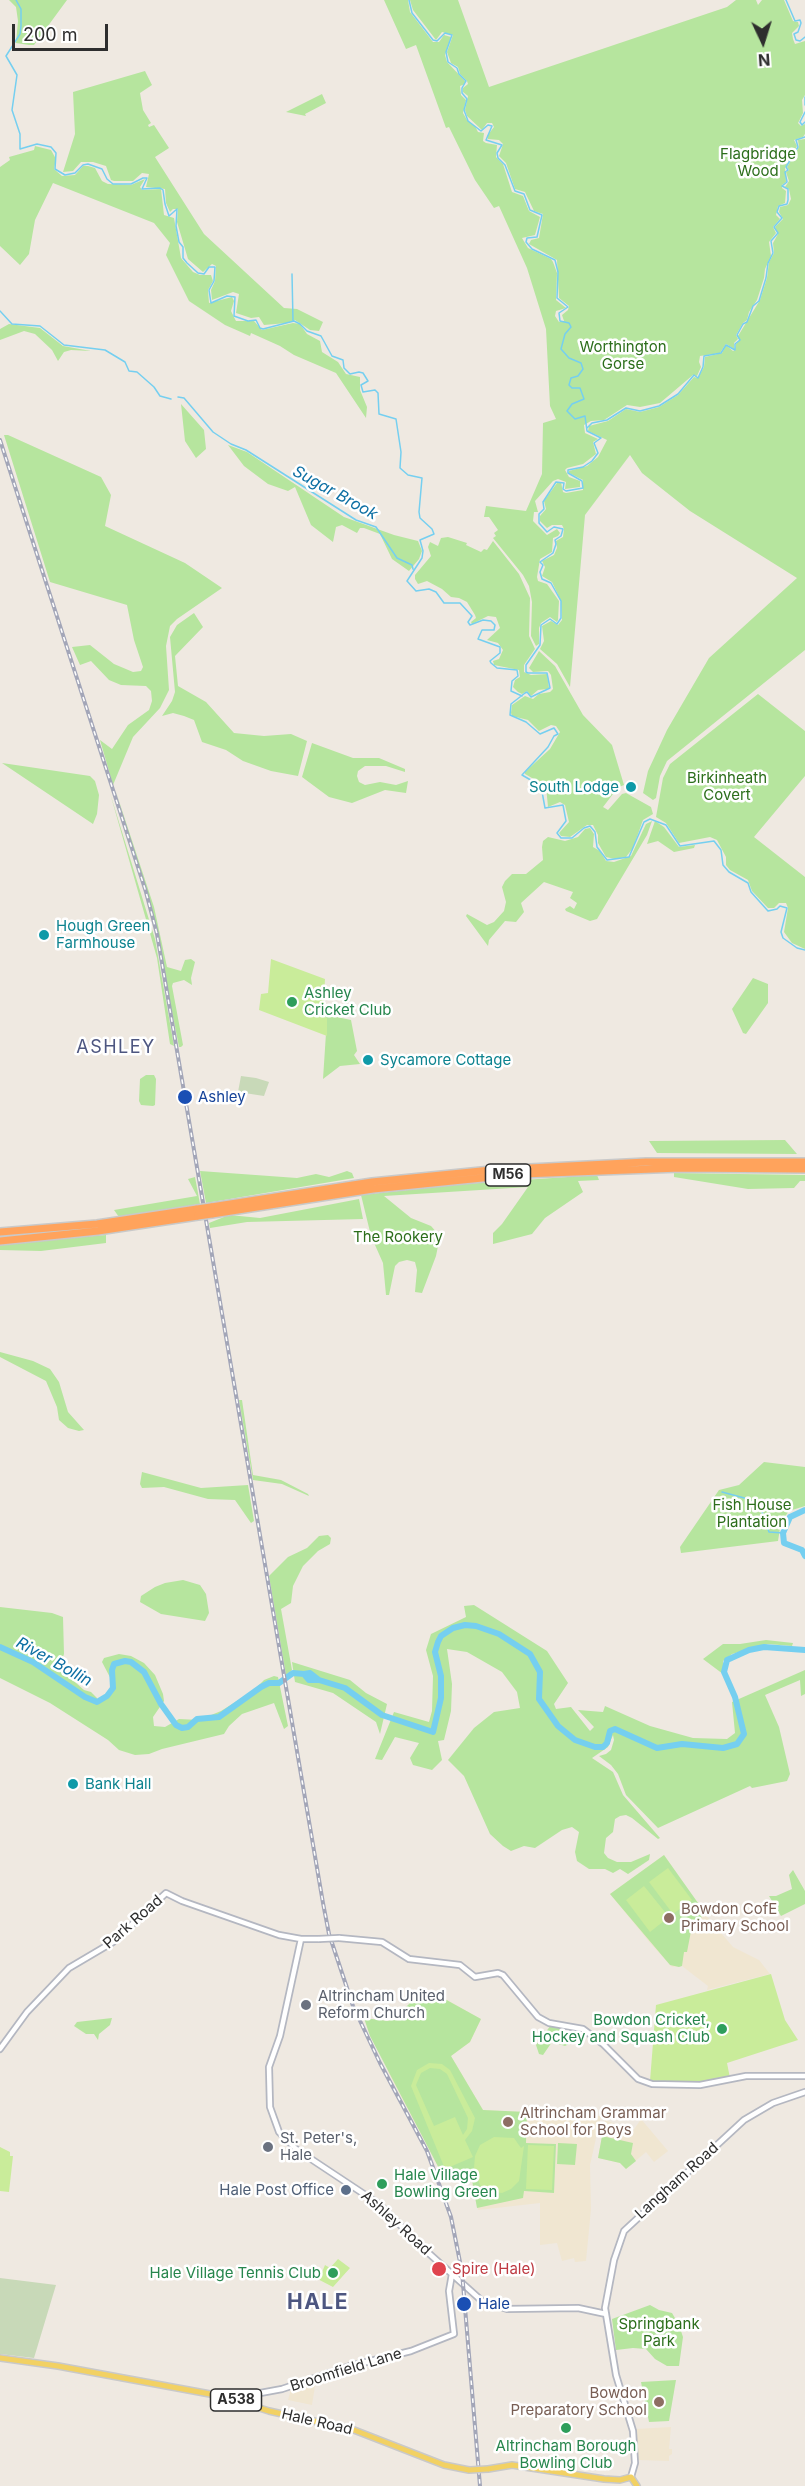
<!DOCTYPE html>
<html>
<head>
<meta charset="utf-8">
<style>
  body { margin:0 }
  #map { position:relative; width:805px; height:2486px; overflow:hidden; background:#efe9e1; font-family:Inter,sans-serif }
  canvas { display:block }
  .north { position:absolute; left:733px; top:12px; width:60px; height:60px; -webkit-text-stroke:4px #fff; paint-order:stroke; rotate:176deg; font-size:16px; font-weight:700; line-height:24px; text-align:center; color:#2e2e2e }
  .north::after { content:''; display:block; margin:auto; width:21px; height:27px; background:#2e2e2e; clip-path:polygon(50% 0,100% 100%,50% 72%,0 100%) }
  .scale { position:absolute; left:12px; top:24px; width:96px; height:27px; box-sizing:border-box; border:3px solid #2e2e2e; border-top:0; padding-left:8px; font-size:18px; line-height:21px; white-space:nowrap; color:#2e2e2e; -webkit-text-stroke:4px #fff; paint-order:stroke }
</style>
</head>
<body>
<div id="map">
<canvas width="805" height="2486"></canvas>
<div class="north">N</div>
<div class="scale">200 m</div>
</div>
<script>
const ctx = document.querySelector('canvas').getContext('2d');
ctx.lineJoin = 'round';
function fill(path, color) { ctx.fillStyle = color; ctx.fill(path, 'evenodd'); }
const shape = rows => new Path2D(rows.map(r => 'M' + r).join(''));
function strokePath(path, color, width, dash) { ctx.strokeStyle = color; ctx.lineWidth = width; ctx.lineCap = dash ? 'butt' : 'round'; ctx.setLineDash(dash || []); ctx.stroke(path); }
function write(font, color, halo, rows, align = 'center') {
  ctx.font = font + ' Inter,sans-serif'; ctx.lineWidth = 5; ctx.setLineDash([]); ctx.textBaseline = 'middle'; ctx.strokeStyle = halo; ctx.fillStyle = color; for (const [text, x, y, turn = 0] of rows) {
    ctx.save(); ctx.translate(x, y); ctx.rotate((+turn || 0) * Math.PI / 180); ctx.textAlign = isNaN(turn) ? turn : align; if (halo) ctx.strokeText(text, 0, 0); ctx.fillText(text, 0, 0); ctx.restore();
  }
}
const education = shape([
  [664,1855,705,1914,733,1947,759,1960,770,1974,707,1990,708,1986,682,1966,672,1967,650,1943,610,1894],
  [428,1995,442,1997,481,2019,470,2042,451,2056,483,2110,601,2116,590,2165,591,2209,586,2261,575,2262,574,2258,562,2261,557,2243,540,2245,540,2203,478,2210,470,2169,444,2178,388,2072,417,2000],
  [641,2119,668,2151,654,2162,646,2152,626,2169,620,2163,598,2158,605,2120,633,2131],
  [316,2380,312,2405,288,2400,291,2389],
  [671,2427,669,2449,672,2449,672,2454,669,2456,669,2461,637,2460,636,2429]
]);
const green = shape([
  [9,0,67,0,34,45,29,45,16,43,18,21,16,7],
  [384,0,408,0,410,12,433,42,439,42,444,35,451,37,445,55,447,62,465,81,465,84,460,86,461,95,466,100,463,113,467,120,475,126,478,132,484,133,483,141,486,143,497,145,496,157,503,164,512,192,523,196,529,211,540,217,535,235,522,238,528,248,551,259,553,262,557,273,556,300,566,308,556,311,555,316,559,322,564,321,562,315,568,310,569,306,559,298,557,260,529,244,531,240,539,238,543,214,534,211,525,192,515,189,506,163,499,156,503,144,499,140,488,139,487,136,494,127,492,123,487,123,482,130,467,116,465,110,468,96,463,92,463,88,468,84,467,81,460,74,458,67,451,63,447,52,453,35,442,32,436,40,413,10,410,0,458,0,489,87,727,7,736,0,756,0,758,5,762,0,784,0,793,21,798,22,799,26,792,33,793,39,795,44,805,41,805,95,802,100,803,113,798,123,801,126,805,124,805,134,803,137,794,140,797,146,785,168,786,182,782,185,782,188,786,191,785,203,778,206,776,215,780,219,773,227,776,233,769,242,771,256,765,269,764,278,757,300,749,312,747,320,743,323,736,335,738,339,734,343,734,349,726,344,720,353,700,356,699,362,701,367,697,376,693,375,660,403,640,407,627,405,604,420,591,421,584,425,585,433,598,439,593,442,596,454,583,464,567,468,565,470,569,477,580,481,580,487,565,489,566,482,558,479,553,481,535,501,538,512,534,512,533,521,547,535,557,529,560,533,558,536,553,538,552,552,540,559,537,577,538,581,547,584,559,601,558,620,557,622,550,617,541,623,539,628,539,644,536,646,531,636,532,602,529,586,523,575,493,538,496,536,494,533,498,530,489,517,484,517,486,506,526,511,542,474,543,423,556,419,550,406,546,329,527,268,499,206,494,208,475,180,449,127,446,128,416,45,406,49],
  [145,71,152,85,140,93,143,110,151,123,148,125,149,127,154,125,169,148,155,157,204,234,284,308,297,309,323,322,319,331,310,330,295,320,287,323,264,325,259,317,251,318,236,313,239,294,233,292,212,300,211,290,215,281,216,266,212,264,203,272,188,259,177,222,178,209,173,209,170,212,166,203,165,189,146,187,149,174,142,173,133,181,114,181,111,180,106,166,93,162,81,162,73,171,63,172,75,134,73,92],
  [322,94,326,103,305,114,306,116,286,112],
  [805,139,805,650,667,761,660,776,656,798,653,800,643,793,648,771,667,730,709,658,797,578,690,511,642,473,630,455,585,515,570,687,557,664,540,649,544,641,542,626,551,621,558,625,562,620,561,601,552,582,542,576,545,567,542,561,554,555,557,548,556,541,563,537,564,529,562,525,552,525,547,528,540,521,540,516,546,509,544,501,557,483,561,482,563,492,566,493,583,490,583,480,569,473,569,471,587,466,598,457,607,440,588,431,589,426,608,421,626,409,640,412,659,407,678,395,694,377,698,378,704,367,705,357,722,353,726,345,733,351,735,350,736,344,740,340,738,336,760,300,767,278,769,262,774,253,773,243,778,234,775,227,783,219,779,212,780,207,788,205,791,199,789,189,785,187,789,181,786,172,789,170,787,167,799,147,798,140],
  [35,146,51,150,56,159,54,169,62,176,75,175,83,166,88,166,95,168,102,181,108,184,131,185,145,179,140,187,142,190,161,189,164,215,174,218,181,258,193,272,200,275,211,275,213,281,208,290,209,303,232,297,234,301,231,311,236,321,254,321,262,330,293,323,300,324,307,334,320,341,322,352,338,362,346,374,360,377,360,390,367,407,366,418,336,373,294,355,280,346,251,333,250,336,225,325,189,301,166,255,170,243,154,223,53,183,35,220,29,254,20,265,0,246,0,167,10,160,9,157,34,150],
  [9,324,40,328,63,346,91,351,71,350,64,352,58,361,52,350,35,334,24,331,0,340,0,329],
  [181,404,204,430,206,449,196,458,185,441],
  [4,435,8,435,101,477,111,495,105,526,185,563,222,588,177,619,170,626,166,646,169,690,160,708,133,737,113,785,100,740,112,749,128,725,149,710,152,701,151,691,146,686,121,685,109,680,91,661,80,665,72,647,90,645,114,664,133,672,141,671,143,667,134,640,127,605,50,582],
  [228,445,247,452,344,517,394,535,418,541,422,551,419,559,409,571,392,559,380,534,364,528,360,528,357,533,342,525,336,527,333,542,311,525,295,487,288,491,268,484,244,466],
  [448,537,467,543,466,545,481,552,484,549,487,550,493,541,519,574,530,598,529,636,535,649,524,665,524,672,531,675,547,674,549,688,547,689,538,690,531,696,527,691,522,694,518,692,513,687,515,680,520,677,519,670,494,665,493,661,499,659,503,650,498,643,487,640,500,628,496,617,488,616,472,624,471,622,476,618,475,615,467,602,459,598,451,597,442,589,427,581,418,584,415,579,415,575,431,556,428,547,430,542,438,546,441,538],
  [194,613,203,627,175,656,178,686,206,702,234,733,264,736,291,734,307,741,298,776,271,771,243,761,226,750,202,742,194,720,184,716,173,713,162,716,172,701,175,692,170,637,177,625],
  [539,651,555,666,583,715,612,745,624,785,619,787,614,782,613,794,603,807,608,810,622,794,626,793,651,807,653,814,643,820,633,848,626,857,615,859,606,857,598,843,598,835,593,825,587,825,570,837,561,836,559,833,569,822,565,805,560,802,548,807,546,786,525,774,525,772,550,749,560,732,556,726,551,725,539,731,528,720,512,716,511,713,512,705,525,696,533,699,539,694,550,692,553,689,551,675,548,671,533,672,529,668],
  [758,694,805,731,805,776,754,837,805,877,805,949,792,943,784,932,788,908,786,903,779,903,774,908,768,908,752,891,748,880,730,870,726,865,726,857,717,840,710,837,679,843,666,823,656,817,663,778,670,764],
  [312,743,353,758,379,758,405,769,405,772,386,766,365,766,358,771,357,776,359,782,365,785,380,782,396,785,408,781,406,793,385,790,352,803,329,797,302,777],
  [2,763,90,776,95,781,99,795,97,814,93,824],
  [115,789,154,907,167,967,181,971,185,960,191,959,195,962,191,978,192,985,184,980,173,983,172,986,183,1045,181,1047,179,1047,153,915],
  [110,793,155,939,174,1046,170,1044,157,958],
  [652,821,647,835,597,919,590,921,566,911,565,909,570,906,574,909,577,903,570,898,573,892,544,882,521,903,524,912,516,922,505,921,489,940,488,946,466,916,467,914,487,925,494,922,504,911,506,902,502,887,505,881,512,874,526,874,543,860,542,847,543,841,548,837,565,841,578,837,585,829,590,828,594,834,593,847,600,851,606,861,614,862,631,856,646,824],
  [655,821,664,827,679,847,695,845,694,848,674,852,658,841,647,844],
  [753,978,768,984,768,1003,746,1034,743,1033,732,1009],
  [323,1014,351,1020,357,1051,354,1055,360,1064,340,1066,323,1079,327,1018,323,1017],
  [146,1075,154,1075,156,1079,155,1105,153,1106,141,1105,139,1101,140,1079],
  [785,1140,797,1154,657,1153,649,1141],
  [200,1171,297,1178,316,1174,329,1177,347,1171,352,1173,354,1178,206,1203],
  [674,1173,805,1175,805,1181,800,1181,794,1188,748,1189,674,1177],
  [597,1175,599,1180,578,1181,583,1192,545,1218,532,1234,493,1244,493,1233,502,1224,528,1187,384,1196,411,1218,431,1226,438,1234,439,1241,436,1256,422,1293,415,1292,417,1270,415,1262,407,1260,399,1262,395,1266,389,1295,386,1295,383,1263,371,1236,361,1195,464,1184],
  [195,1177,200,1204,119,1217,114,1210,197,1196,188,1179],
  [359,1199,363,1219,247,1222,210,1228,209,1223,229,1215,260,1218],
  [106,1235,106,1243,41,1251,0,1250,0,1244],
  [0,1352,33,1361,50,1369,59,1382,68,1412,84,1430,79,1431,68,1428,59,1420,57,1407,46,1381,0,1357],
  [239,1400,242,1400,253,1475,281,1480,308,1494,309,1496,282,1484,253,1480],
  [764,1462,805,1467,805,1506,789,1511,781,1522,778,1541,681,1553,680,1547,719,1490,739,1485],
  [142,1472,201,1488,248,1485,254,1521,251,1523,235,1500,208,1499,164,1487,142,1488,140,1484],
  [328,1535,331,1538,330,1544,318,1551,303,1566,293,1586,291,1603,281,1609,292,1670,286,1675,269,1576,288,1557,307,1548,319,1536],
  [183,1580,200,1585,206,1594,209,1613,205,1621,161,1614,140,1602,141,1596,155,1587,165,1583],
  [474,1605,547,1651,568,1683,554,1704,556,1709,571,1707,590,1731,594,1727,578,1710,603,1712,605,1706,650,1726,693,1738,727,1739,735,1733,732,1702,805,1670,805,1694,801,1696,800,1680,765,1695,779,1727,790,1774,787,1781,752,1788,750,1786,658,1828,626,1795,618,1774,611,1765,599,1756,606,1754,611,1750,614,1740,613,1735,608,1747,592,1758,613,1772,623,1795,660,1838,658,1839,632,1818,626,1815,620,1816,615,1819,613,1832,606,1838,604,1853,608,1858,617,1862,631,1862,650,1854,649,1860,628,1874,620,1869,613,1873,605,1869,589,1869,577,1861,575,1852,579,1832,572,1827,562,1830,535,1848,524,1846,511,1851,503,1846,490,1834,464,1776,448,1760,474,1728,494,1712,520,1708,517,1692,502,1672,467,1652,447,1649,452,1684,451,1711,444,1740,438,1741,442,1760,432,1770,413,1765,410,1758,419,1743,395,1737,382,1760,375,1759,394,1712,429,1722,432,1711,433,1676,426,1650,431,1634,466,1617,464,1606],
  [0,1607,52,1613,63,1617,64,1654,59,1668,84,1690,91,1692,97,1698,98,1702,111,1692,113,1683,102,1662,104,1658,119,1654,131,1656,144,1663,155,1675,163,1694,164,1701,153,1717,154,1726,165,1727,179,1719,199,1720,221,1711,253,1691,264,1680,274,1676,278,1677,288,1726,284,1729,274,1703,242,1714,229,1726,224,1734,162,1749,149,1754,135,1755,119,1750,108,1740,50,1703,0,1678],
  [766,1640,793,1643,792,1646,768,1644,732,1654,723,1661,723,1674,703,1659,723,1644,740,1644],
  [292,1662,350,1680,366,1693,387,1704,380,1734,376,1722,333,1693,295,1682],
  [664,1855,703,1910,701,1919,692,1926,687,1952,684,1952,682,1966,679,1967,670,1965,610,1894],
  [793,1870,805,1891,805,1904,781,1916,769,1896,776,1896,792,1889,789,1875],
  [429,1996,443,1998,481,2019,470,2042,451,2056,483,2110,527,2112,526,2143,556,2144,554,2193,524,2191,523,2198,477,2208,470,2169,444,2178,370,2036,364,2018,388,2021,394,2019,413,2000],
  [112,2018,110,2025,99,2034,98,2040,94,2034,86,2034,74,2026,77,2022],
  [551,2025,564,2028,569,2044,565,2046,552,2042,543,2055,539,2054,536,2045],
  [602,2136,633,2143,631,2154,636,2161,626,2169,620,2163,598,2158],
  [558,2143,577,2144,575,2165,557,2164],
  [650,2305,659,2310,672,2313,679,2325,683,2337,679,2366,667,2366,655,2359,646,2349,633,2348,616,2350,612,2319],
  [676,2380,669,2421,649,2422,641,2382]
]);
const cemetery = shape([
  [241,1076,256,1078,269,1082,264,1096,238,1092],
  [0,2278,56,2285,34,2358,0,2354]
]);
const pitch = shape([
  [271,959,325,979,323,1017,327,1018,327,1036,259,1010,261,994,268,993],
  [668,1868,692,1900,673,1914,649,1882],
  [644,1886,669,1917,650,1932,626,1900],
  [771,1974,785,2020,798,2040,727,2063,730,2078,699,2083,659,2084,650,2081,656,2005],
  [429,2063,442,2064,450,2070,475,2118,472,2131,465,2140,473,2157,445,2169,411,2086,417,2070],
  [430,2068,440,2069,447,2074,468,2118,467,2129,463,2135,455,2117,434,2126,416,2085,421,2073],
  [494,2137,514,2138,521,2148,524,2146,519,2181,511,2189,502,2193,488,2191,480,2185,474,2168,475,2156,480,2145],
  [528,2145,554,2146,552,2190,526,2189],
  [0,2147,10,2152,10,2156,13,2156,9,2192,0,2191],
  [338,2259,350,2268,333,2287,308,2274,309,2271,320,2277,325,2265,330,2268]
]);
const stream = shape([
  [16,0,21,9,21,26,20,34,6,56,17,75,12,110,20,134,20,149,37,144,51,147,56,153,55,169,65,175,75,173,83,165,88,164,102,169,107,179,113,184,131,184,143,178,147,178,142,189,160,188,163,190,165,204,169,216,177,209,176,226,179,242,183,247,183,258,187,263,198,273,204,274,209,267,215,267,214,281,209,290,211,303,227,296,235,297,234,316,248,321,256,320,260,328,263,329,294,321,300,324,307,331,321,336,332,356,343,360,344,368,350,374,359,372,363,373,368,381,361,385,363,392,375,390,378,393,379,414,396,419,401,452,400,468,408,475,422,478,419,512,420,518,432,529,434,534,420,540,423,551,422,558,407,581,416,591,429,589,436,592,444,603,460,603,472,616,468,622,470,625,483,620,491,621,495,625,494,630,482,630,478,639,500,647,500,653,490,661,491,663,497,668,517,670,518,676,512,681,511,691,522,696],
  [409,0,412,13,433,40,437,41,445,33,452,35,446,52,448,62,457,68,459,74,466,81,462,88,462,93,467,99,464,110,468,121,481,131,488,125,492,126,486,140,502,145,497,153,498,158,505,165,515,191,524,194,530,210,542,215,537,237,527,238,526,242,532,249,555,260,558,272,557,298,568,307,559,313,560,321,569,323,571,327,565,334,561,349,569,358,581,363,583,369,578,376,571,378,569,385,572,388,580,388,584,399,572,404,567,411,575,419,585,416,587,431,601,438,594,443,598,453,592,461,583,467,568,470,568,473,582,481,583,488,566,491,563,489,564,483,556,482,543,502,544,509,539,514,539,523,547,532,554,527,563,529,561,536,555,540,556,544,553,553,540,562,543,565,540,572,542,579,551,583,561,601,561,618,557,624,550,619,541,625,540,645,526,665,526,672,528,673,547,673,550,688,531,697,527,692,525,693,511,704,510,715,526,722,540,734,554,728,558,734,554,736,548,747,522,775,541,786,545,808,563,805,566,821,557,833,561,838,572,838,584,828,590,826,595,832,597,847,607,860,629,857,644,822,650,819,666,825,680,846,714,841,721,850,723,865,729,872,748,883,751,892,768,911,777,909,780,906,787,908,781,932,783,938,797,948,805,950],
  [786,0,795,21,800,20,801,23,798,32,794,34,796,40,800,41,805,37],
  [805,97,805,105],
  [805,112,800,122,802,125,805,122],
  [292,274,293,321],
  [0,311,12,324,40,326,64,345,105,350,125,362,129,371,137,372,154,387,160,396,171,399],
  [178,397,184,398,213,432,231,444,246,450,356,520,376,527,397,558,412,565,413,569],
  [587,428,592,423,607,420,626,408,640,411,659,406,678,394,694,375,698,378,703,367,704,356,721,353,726,345,735,350,735,344,740,340,737,335,743,324,747,322,753,306,759,301,766,278,768,263,773,253,771,241,778,233,774,227,782,218,777,212,779,206,787,204,788,200,788,189,782,186,787,182,785,172,788,170,786,167,798,147,796,140,805,137],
  [722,1492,748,1499,761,1509,769,1532,783,1533]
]);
const river = shape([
  [805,1510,790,1517,783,1533,784,1543,802,1550,805,1556],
  [0,1647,33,1662,85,1697,97,1702,107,1696,113,1688,112,1670,114,1664,125,1661,131,1662,144,1672,161,1704,176,1725,182,1728,188,1727,197,1719,219,1717,261,1687,269,1683,279,1683,293,1673,304,1674,309,1680,319,1680],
  [304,1674,310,1673,319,1680,345,1688,382,1715,433,1732,441,1698,441,1676,435,1652,438,1642,441,1636,453,1628,465,1625,476,1626,499,1634,530,1654,540,1672,539,1699,558,1726,575,1740,595,1747,603,1747,607,1743,610,1731,615,1729,657,1748,682,1744,723,1748,737,1744,744,1734,735,1697,724,1672,727,1660,749,1650,764,1647,805,1650]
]);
const secondary = shape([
  [339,1938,382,1942,409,1959,460,1965,475,1977,498,1973,503,1975,538,2017,549,2023,583,2029,603,2044,638,2079,652,2084,700,2085,746,2076,805,2076],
  [301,1939,280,2036,269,2067,270,2107,279,2132,296,2149,379,2204,424,2249,482,2301,507,2309,578,2308,606,2314],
  [0,2049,27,2012,69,1968,113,1942,166,1893,182,1901,279,1935,301,1939,319,1939],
  [238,2400,244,2396,282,2389,350,2366,411,2351,454,2334,449,2291,452,2274],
  [631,2477,635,2463,633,2431,616,2375,605,2308,614,2260,624,2231,744,2120,773,2103,805,2092]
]);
const primary = shape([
  [0,2358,58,2366,221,2396,269,2411,354,2430,444,2465,469,2470],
  [488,2469,512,2465,604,2479,620,2480,631,2477,637,2486]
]);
const highway = shape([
  [211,1207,372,1182,491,1170,646,1162,805,1162],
  [212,1214,373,1189,522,1174,680,1168,805,1169],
  [0,1232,97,1224,197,1209],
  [0,1241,98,1231,198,1216]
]);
const rail = shape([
  [0,440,146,892,157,934,323,1903,329,1934,353,2006,380,2063,427,2151,451,2217,462,2272,480,2486]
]);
const secondaryBridge = shape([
  [319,1939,339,1938]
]);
const primaryBridge = shape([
  [469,2470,488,2469]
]);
const highwayBridge = shape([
  [197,1209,211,1207],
  [198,1216,212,1214]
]);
const markers = [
  [631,787,6,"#0f9aa8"],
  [44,935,6,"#0f9aa8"],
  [292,1002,6,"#2e9e5b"],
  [368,1060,6,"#0f9aa8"],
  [185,1097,8,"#1a4fb4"],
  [73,1784,6,"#0f9aa8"],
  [669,1918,6,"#8d6e63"],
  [306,2005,6,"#6b7280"],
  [722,2029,6,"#2e9e5b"],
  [508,2122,6,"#8d6e63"],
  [268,2147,6,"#6b7280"],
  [382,2184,6,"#2e9e5b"],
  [346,2190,6,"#5c6f8a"],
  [439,2269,8,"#e0444e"],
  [333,2273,6,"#2e9e5b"],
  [464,2304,8,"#1a4fb4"],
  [659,2402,6,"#8d6e63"],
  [566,2428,6,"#2e9e5b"]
];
const shields = [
  [508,1175,45],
  [236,2400,51]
];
const shieldNames = [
  ["M56",508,1175],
  ["A538",236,2400]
];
const parkNames = [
  ["Flagbridge",758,154],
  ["Wood",758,171],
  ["Worthington",623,347],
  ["Gorse",623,364],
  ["Birkinheath",727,778],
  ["Covert",727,795],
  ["The Rookery",398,1237],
  ["Fish House",752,1505],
  ["Plantation",752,1522],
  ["Springbank",659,2324],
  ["Park",659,2341]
];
const cultureNames = [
  ["South Lodge",619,787,"right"],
  ["Hough Green",56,926],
  ["Farmhouse",56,943],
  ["Sycamore Cottage",380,1060],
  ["Bank Hall",85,1784]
];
const leisureNames = [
  ["Ashley",304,993],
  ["Cricket Club",304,1010],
  ["Bowdon Cricket,",710,2020,"right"],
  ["Hockey and Squash Club",710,2037,"right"],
  ["Hale Village",394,2175],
  ["Bowling Green",394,2192],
  ["Hale Village Tennis Club",321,2273,"right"],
  ["Altrincham Borough",566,2446,"center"],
  ["Bowling Club",566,2463,"center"]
];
const transitNames = [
  ["Ashley",198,1097],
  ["Hale",478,2304]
];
const educationNames = [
  ["Bowdon CofE",681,1909],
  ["Primary School",681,1926],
  ["Altrincham Grammar",520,2113],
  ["School for Boys",520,2130],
  ["Bowdon",647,2393,"right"],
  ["Preparatory School",647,2410,"right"]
];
const streetNames = [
  ["Park Road",133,1922,-41],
  ["Langham Road",677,2181,-42],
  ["Ashley Road",396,2223,42],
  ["Broomfield Lane",346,2370,-17],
  ["Hale Road",317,2422,13]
];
const worshipNames = [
  ["Altrincham United",318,1996],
  ["Reform Church",318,2013],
  ["St. Peter's,",280,2138],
  ["Hale",280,2155]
];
const serviceNames = [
  ["Hale Post Office",334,2190]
];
const healthNames = [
  ["Spire (Hale)",452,2269]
];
const waterNames = [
  ["Sugar Brook",335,493,29],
  ["River Bollin",54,1662,29]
];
const quarterNames = [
  ["ASHLEY",116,1048]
];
const districtNames = [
  ["HALE",318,2303]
];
fill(education, '#f0e6d1');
fill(green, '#b6e59e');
fill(cemetery, '#c8d9b8');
fill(pitch, '#c9ec9a');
strokePath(stream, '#75cff0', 1.5);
strokePath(river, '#75cff0', 6);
strokePath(secondary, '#b4b7c1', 8);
strokePath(primary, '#c9c9c9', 8);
strokePath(highway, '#c9c9c9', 10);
strokePath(secondary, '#fff', 4.5);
strokePath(primary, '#f2d163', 5);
strokePath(highway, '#ffa35c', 7);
strokePath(rail, '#a3a6b8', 4);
strokePath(rail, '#fff', 1.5, [4.5]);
strokePath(secondaryBridge, '#b4b7c1', 8, []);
strokePath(primaryBridge, '#c9c9c9', 8, []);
strokePath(highwayBridge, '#c9c9c9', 10, []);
strokePath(secondaryBridge, '#fff', 4.5);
strokePath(primaryBridge, '#f2d163', 5);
strokePath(highwayBridge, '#ffa35c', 7);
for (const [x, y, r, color] of markers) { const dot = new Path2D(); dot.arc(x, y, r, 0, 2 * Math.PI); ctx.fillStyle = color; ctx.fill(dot); strokePath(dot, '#fff', 2); }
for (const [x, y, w] of shields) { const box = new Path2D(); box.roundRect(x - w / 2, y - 11, w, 22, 4.5); ctx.fillStyle = '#fff'; ctx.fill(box); strokePath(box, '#2e2e2e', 1.5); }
write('bold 14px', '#2e2e2e', null, shieldNames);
write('15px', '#2c6e1b', '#fff', parkNames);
write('15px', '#0d838f', '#fff', cultureNames, 'left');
write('15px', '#27864d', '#fff', leisureNames, 'left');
write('15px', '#164399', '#fff', transitNames, 'left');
write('15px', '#785e54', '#fff', educationNames, 'left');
write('15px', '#2e2e2e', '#fff', streetNames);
write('15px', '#5b616d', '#fff', worshipNames, 'left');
write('15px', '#4e5e75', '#fff', serviceNames, 'right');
write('15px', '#be3a42', '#fff', healthNames, 'left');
write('italic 16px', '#0d6fa3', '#fff', waterNames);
ctx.letterSpacing = '1.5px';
write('18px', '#4d5680', '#fff', quarterNames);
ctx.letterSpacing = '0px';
ctx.letterSpacing = '1.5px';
write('bold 21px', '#4d5680', '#fff', districtNames);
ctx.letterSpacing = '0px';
</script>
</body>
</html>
